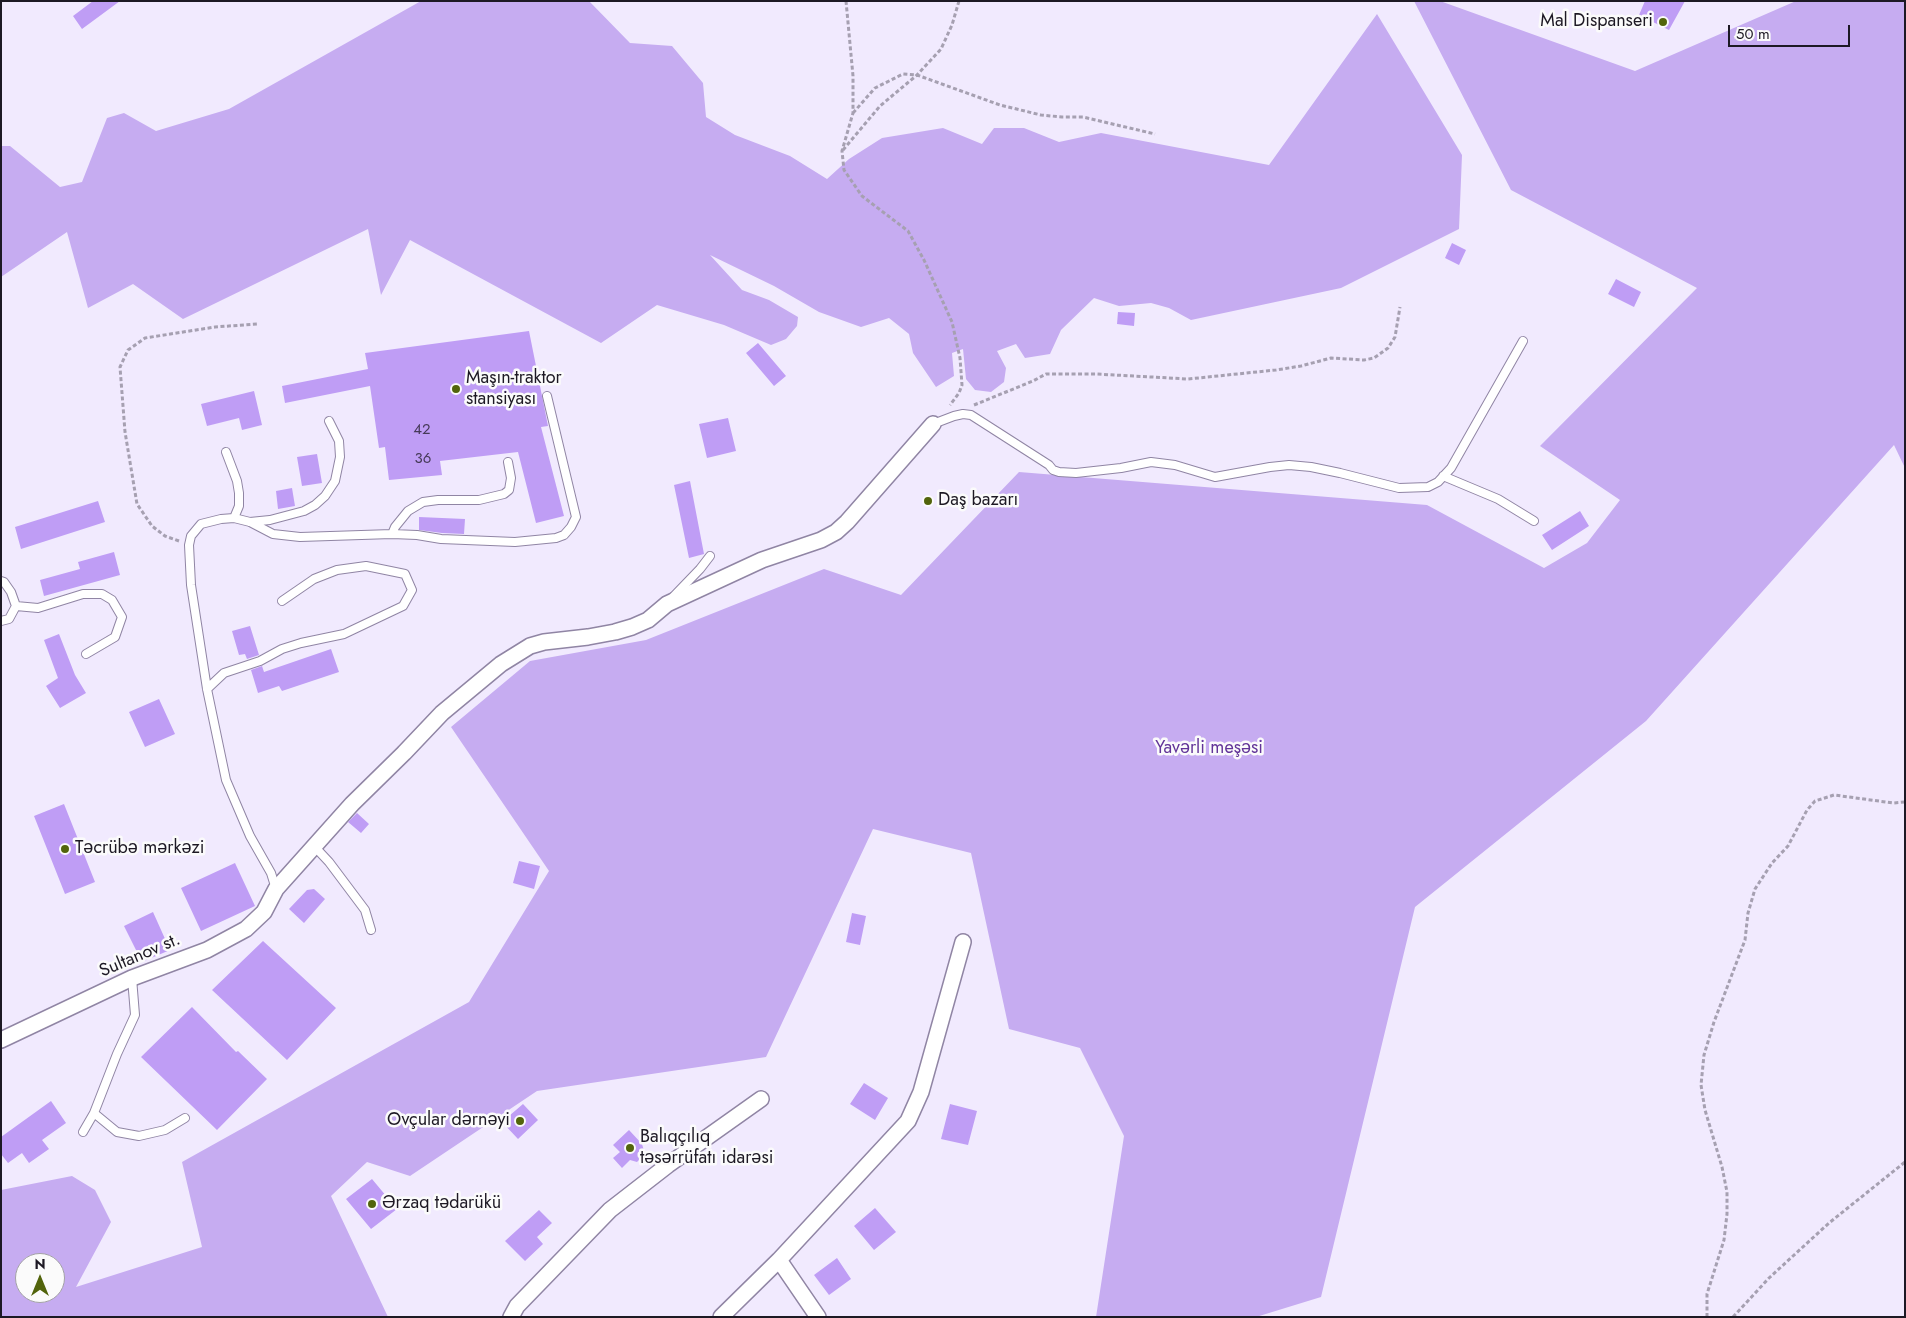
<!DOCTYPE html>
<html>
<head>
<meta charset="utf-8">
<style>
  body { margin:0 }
  #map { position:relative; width:1906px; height:1318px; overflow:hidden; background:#f1eafe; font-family:Jost,sans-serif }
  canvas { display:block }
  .frame { position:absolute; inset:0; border:2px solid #1d1924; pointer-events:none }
  .north { position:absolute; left:15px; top:1253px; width:50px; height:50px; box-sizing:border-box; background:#fbfbfb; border:1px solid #a2a1a5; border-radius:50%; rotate:0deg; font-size:14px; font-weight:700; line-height:20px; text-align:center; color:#1d1924 }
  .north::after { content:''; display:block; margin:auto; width:18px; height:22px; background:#52640c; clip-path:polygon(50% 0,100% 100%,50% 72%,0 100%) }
  .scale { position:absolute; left:1728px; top:25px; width:122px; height:22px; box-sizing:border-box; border:2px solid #1d1924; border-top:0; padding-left:6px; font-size:15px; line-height:18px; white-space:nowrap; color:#1d1924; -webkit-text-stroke:4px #fbfbfb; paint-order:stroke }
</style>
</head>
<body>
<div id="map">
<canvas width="1906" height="1318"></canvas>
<div class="frame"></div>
<div class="north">N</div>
<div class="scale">50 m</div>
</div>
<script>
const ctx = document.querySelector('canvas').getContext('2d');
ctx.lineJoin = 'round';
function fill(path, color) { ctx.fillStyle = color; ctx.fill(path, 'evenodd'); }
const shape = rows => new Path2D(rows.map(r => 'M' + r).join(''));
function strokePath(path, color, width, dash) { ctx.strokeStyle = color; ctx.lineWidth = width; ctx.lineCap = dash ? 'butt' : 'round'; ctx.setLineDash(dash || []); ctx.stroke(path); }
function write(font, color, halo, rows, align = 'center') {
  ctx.font = font + ' Jost,sans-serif'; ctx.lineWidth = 5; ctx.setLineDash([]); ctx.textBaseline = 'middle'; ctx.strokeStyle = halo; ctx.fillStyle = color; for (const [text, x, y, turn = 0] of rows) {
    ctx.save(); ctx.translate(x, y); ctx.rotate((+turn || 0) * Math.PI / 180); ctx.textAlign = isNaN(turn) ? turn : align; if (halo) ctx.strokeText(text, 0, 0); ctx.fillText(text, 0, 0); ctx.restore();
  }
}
const green = shape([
  [421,1,589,1,630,43,672,46,703,83,706,117,735,135,790,156,827,179,849,159,882,138,943,128,982,144,994,128,1024,128,1059,142,1101,133,1269,165,1377,14,1462,155,1459,229,1341,288,1191,320,1169,308,1151,303,1119,306,1094,298,1061,330,1050,354,1025,358,1016,344,997,351,1006,368,1004,382,991,392,975,390,966,379,963,349,952,353,954,376,936,387,913,353,909,334,889,318,861,327,819,312,774,286,710,255,742,290,769,300,798,317,797,326,786,339,771,345,724,325,657,305,601,343,410,240,381,295,368,229,183,319,133,284,88,308,67,232,1,277,1,146,10,146,60,187,82,182,107,118,124,113,156,131,229,109],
  [1414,1,1440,1,1635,71,1796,1,1905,1,1905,468,1894,445,1646,721,1415,907,1321,1297,1256,1317,1096,1317,1124,1136,1080,1048,1009,1029,971,853,873,829,766,1057,537,1091,410,1176,367,1162,331,1196,388,1317,1,1317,1,1190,72,1176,95,1190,111,1222,76,1287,202,1247,182,1162,469,1002,549,871,451,727,530,661,646,640,824,569,901,595,1019,472,1427,505,1544,568,1587,543,1620,500,1540,446,1697,288,1511,190],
  [25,1263,55,1263,55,1293,25,1293]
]);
const building = shape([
  [93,1,120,1,82,29,73,16],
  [1645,1,1685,1,1669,30,1639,15],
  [1452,243,1466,250,1459,265,1445,258],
  [1616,279,1641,292,1634,307,1608,294],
  [1118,312,1135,313,1134,326,1117,324],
  [529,331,548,426,541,427,564,516,536,523,518,452,440,461,442,475,389,480,385,447,379,448,370,386,285,403,282,386,368,369,365,353],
  [758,343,786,376,774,386,746,353],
  [254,391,262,425,242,430,239,418,207,426,201,404],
  [728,418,736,451,707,458,699,424],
  [317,454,322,483,302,486,297,457],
  [690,481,704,554,689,558,674,485],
  [292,488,295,506,278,509,276,491],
  [98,501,105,522,21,549,15,527],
  [1580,511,1589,526,1552,550,1542,535],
  [419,517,465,519,464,534,442,533,419,530],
  [114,552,120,575,44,596,40,580,80,569,78,562],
  [250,626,259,655,247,659,245,654,239,655,232,631],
  [59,634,75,675,86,693,60,708,46,686,58,678,44,640],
  [331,649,339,672,282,691,279,686,258,693,251,670,262,666,264,672],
  [159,699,175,734,145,747,129,712],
  [64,804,95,882,65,894,34,816],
  [357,813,369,824,361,833,348,822],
  [519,861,540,866,534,889,513,883],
  [235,863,255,906,201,931,181,888],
  [314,889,325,899,304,923,289,909,307,890],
  [153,912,170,950,142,962,124,926],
  [852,913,866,916,860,945,846,942],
  [263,941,336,1008,287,1060,212,990],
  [192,1007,236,1052,238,1051,267,1079,217,1130,141,1057],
  [864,1083,888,1098,875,1120,850,1104],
  [51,1101,66,1123,42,1140,49,1149,29,1163,22,1153,8,1163,1,1154,1,1137],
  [523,1104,538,1120,518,1139,502,1122],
  [950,1104,977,1111,968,1145,941,1139],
  [629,1130,642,1144,645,1154,637,1162,630,1160,622,1168,613,1158,620,1152,613,1145],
  [372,1179,397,1209,371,1229,346,1199],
  [875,1208,896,1232,874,1250,854,1226],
  [539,1210,552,1223,537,1237,543,1244,525,1261,505,1241],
  [837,1258,851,1279,829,1295,814,1275]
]);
const path = shape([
  [846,1,853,76,853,113,842,151,844,170,862,196,908,231,924,260,952,322,960,358,962,385,959,393,950,405],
  [853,113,875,88,903,74,917,75,1000,105,1041,115,1062,117,1083,117,1155,134],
  [843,150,880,106,917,75,941,49,952,25,959,1],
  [974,405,1033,381,1046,374,1096,374,1188,379,1276,370,1301,366,1331,358,1364,360,1374,358,1388,348,1395,337,1400,307],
  [179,541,165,536,152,526,137,504,125,432,120,367,128,350,145,338,215,327,257,324],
  [1707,1317,1707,1294,1724,1240,1727,1214,1727,1192,1722,1167,1705,1110,1701,1085,1704,1055,1714,1022,1745,940,1748,913,1755,889,1772,863,1788,846,1807,810,1815,801,1834,795,1893,803,1905,802],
  [1733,1317,1769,1278,1829,1223,1905,1162]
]);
const service = shape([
  [933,424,954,416,963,414,971,415,1049,465,1053,470,1059,472,1076,473,1121,468,1151,462,1175,465,1215,477,1270,467,1289,465,1311,467,1340,473,1399,488,1428,487,1438,482,1451,468,1523,341],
  [226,452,237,481,239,493,239,506,234,518],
  [1443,476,1498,499,1534,521],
  [250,522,270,520,304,511,315,505,325,496,335,481,340,457,339,441,329,421],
  [392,534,395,527,408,511,423,502,438,500,479,500,504,494,509,490,511,478,508,462],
  [1,581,4,582,11,592,16,606,9,619,1,621],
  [673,597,700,569,710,556],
  [16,606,38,608,83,594,102,594,112,600,122,617,115,637,86,654],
  [207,689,224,673,260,661,282,649,301,643,344,634,403,606,412,590,405,574,366,566,337,570,314,579,282,601],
  [314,846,329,862,365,910,371,930],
  [276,889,271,873,250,836,226,780,207,689,191,585,189,545,191,536,201,524,221,519,234,518,250,522,273,534,300,537,392,534,417,535,441,539,515,542,556,538,564,535,571,527,576,517,547,396],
  [94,1113,117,1132,139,1136,165,1130,185,1118],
  [83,1132,94,1113,117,1054,135,1015,132,978]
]);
const minor = shape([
  [1,1040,132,978,207,950,246,929,264,912,276,889,352,804,404,753,442,713,501,664,530,646,544,642,588,637,615,632,632,627,648,620,667,604,762,560,821,540,836,532,847,522,933,424],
  [779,1260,818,1317],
  [511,1317,517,1306,610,1210,668,1165,761,1099],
  [721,1317,779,1260,908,1121,921,1092,963,942]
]);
const markers = [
  [1663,22,5,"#52640c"],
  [456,389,5,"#52640c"],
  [928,501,5,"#52640c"],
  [65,849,5,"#52640c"],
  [520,1121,5,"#52640c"],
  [630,1148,5,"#52640c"],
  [372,1204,5,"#52640c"]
];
const numberNames = [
  ["42",422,430],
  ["36",423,459]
];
const poiNames = [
  ["Mal Dispanseri",1653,22,"right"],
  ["Maşın-traktor",466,379],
  ["stansiyası",466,400],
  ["Daş bazarı",938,501],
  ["Təcrübə mərkəzi",75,849],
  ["Ovçular dərnəyi",510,1121,"right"],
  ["Balıqçılıq",640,1138],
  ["təsərrüfatı idarəsi",640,1159],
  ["Ərzaq tədarükü",382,1204]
];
const parkNames = [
  ["Yavərli meşəsi",1209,749]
];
const streetNames = [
  ["Sultanov st.",140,956,-23]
];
fill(green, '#c6acf1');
fill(building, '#bf9df5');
strokePath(service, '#9085a4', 10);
strokePath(minor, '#9085a4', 18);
strokePath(path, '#a6a0b1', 3, [4, 2.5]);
strokePath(service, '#fff', 8);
strokePath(minor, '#fff', 15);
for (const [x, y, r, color] of markers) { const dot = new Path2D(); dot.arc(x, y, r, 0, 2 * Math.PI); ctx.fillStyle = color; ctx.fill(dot); strokePath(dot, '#fbfbfb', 2); }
write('15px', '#463a58', null, numberNames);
write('18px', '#1d1924', '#fbfbfb', poiNames, 'left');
write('18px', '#623498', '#fbfbfb', parkNames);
write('18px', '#1d1924', '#fbfbfb', streetNames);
</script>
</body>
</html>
